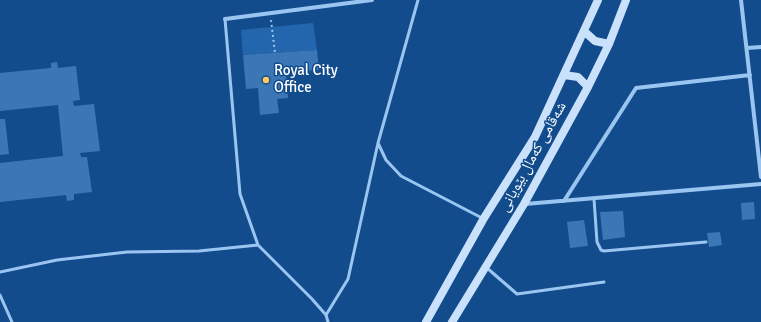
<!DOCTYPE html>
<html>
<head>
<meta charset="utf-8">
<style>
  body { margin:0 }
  canvas { display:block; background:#124c8d }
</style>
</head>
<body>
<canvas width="761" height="322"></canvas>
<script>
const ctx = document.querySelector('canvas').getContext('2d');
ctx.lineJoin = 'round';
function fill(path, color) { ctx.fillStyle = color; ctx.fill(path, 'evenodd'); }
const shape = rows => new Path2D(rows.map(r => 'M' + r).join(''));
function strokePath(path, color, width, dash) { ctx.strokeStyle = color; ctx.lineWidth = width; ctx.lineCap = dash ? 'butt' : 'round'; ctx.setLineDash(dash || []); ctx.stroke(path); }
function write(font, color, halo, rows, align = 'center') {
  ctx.font = font + ' Signika,"Noto Naskh Arabic",sans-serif'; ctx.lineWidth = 3; ctx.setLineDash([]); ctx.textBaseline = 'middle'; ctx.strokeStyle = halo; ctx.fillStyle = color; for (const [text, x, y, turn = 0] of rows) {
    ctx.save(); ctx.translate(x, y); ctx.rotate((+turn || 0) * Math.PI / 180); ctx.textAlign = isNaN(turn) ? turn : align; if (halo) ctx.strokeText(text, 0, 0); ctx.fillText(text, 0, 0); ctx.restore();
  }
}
const green = shape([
  [313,23,317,50,243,55,241,30]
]);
const building = shape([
  [317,50,319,70,286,72,288,98,277,99,279,113,260,115,258,88,246,89,243,55],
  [57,62,58,68,76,66,80,100,73,101,74,106,94,104,100,151,80,153,81,157,87,157,92,192,74,194,74,200,67,201,66,195,0,202,0,163,63,156,58,105,0,111,0,73,51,68,51,63],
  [0,119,5,119,9,154,0,155],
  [754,202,755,219,742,220,741,203],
  [623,211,625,237,603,240,600,212],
  [584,220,588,246,570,248,567,222],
  [720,232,722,245,709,247,707,233]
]);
const path = shape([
  [271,20,275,53]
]);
const lane = shape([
  [225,19,240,194,258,245,312,299,326,315,328,322],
  [378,143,386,160,401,176,482,218],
  [594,199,597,242,601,250,604,251,706,242],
  [487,268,517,294,604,282],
  [0,272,57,260,127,252,199,251,258,245],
  [0,295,12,322],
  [326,315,348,279,378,143,418,0]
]);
const street = shape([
  [741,0,761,177],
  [225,19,372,0],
  [747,48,761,47],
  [564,201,636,88,750,75],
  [525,204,761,184]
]);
const secondary = shape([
  [584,31,595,41,609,44],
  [564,75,578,77,588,87],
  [426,322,484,218,535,137,598,0],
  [452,322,524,204,588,87,609,44,626,0]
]);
const markers = [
  [266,80,4,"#ffcb5c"]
];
const poiNames = [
  ["Royal City",274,71],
  ["Office",274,88]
];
const streetNames = [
  ["شەقامی کەمال بێویانی",533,157,-61]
];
fill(green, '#2466ad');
fill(building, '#3b76b7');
strokePath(path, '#9bc5f1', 2, [2, 3]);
strokePath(lane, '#9bc5f1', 3);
strokePath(street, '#9bc5f1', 4);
strokePath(secondary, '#cae1fc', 8);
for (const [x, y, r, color] of markers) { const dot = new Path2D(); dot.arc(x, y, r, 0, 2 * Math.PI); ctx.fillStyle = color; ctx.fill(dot); strokePath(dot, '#124c8d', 1.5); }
write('15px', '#fff', '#124c8d', poiNames, 'left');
write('15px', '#fff', '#124c8d', streetNames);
</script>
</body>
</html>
